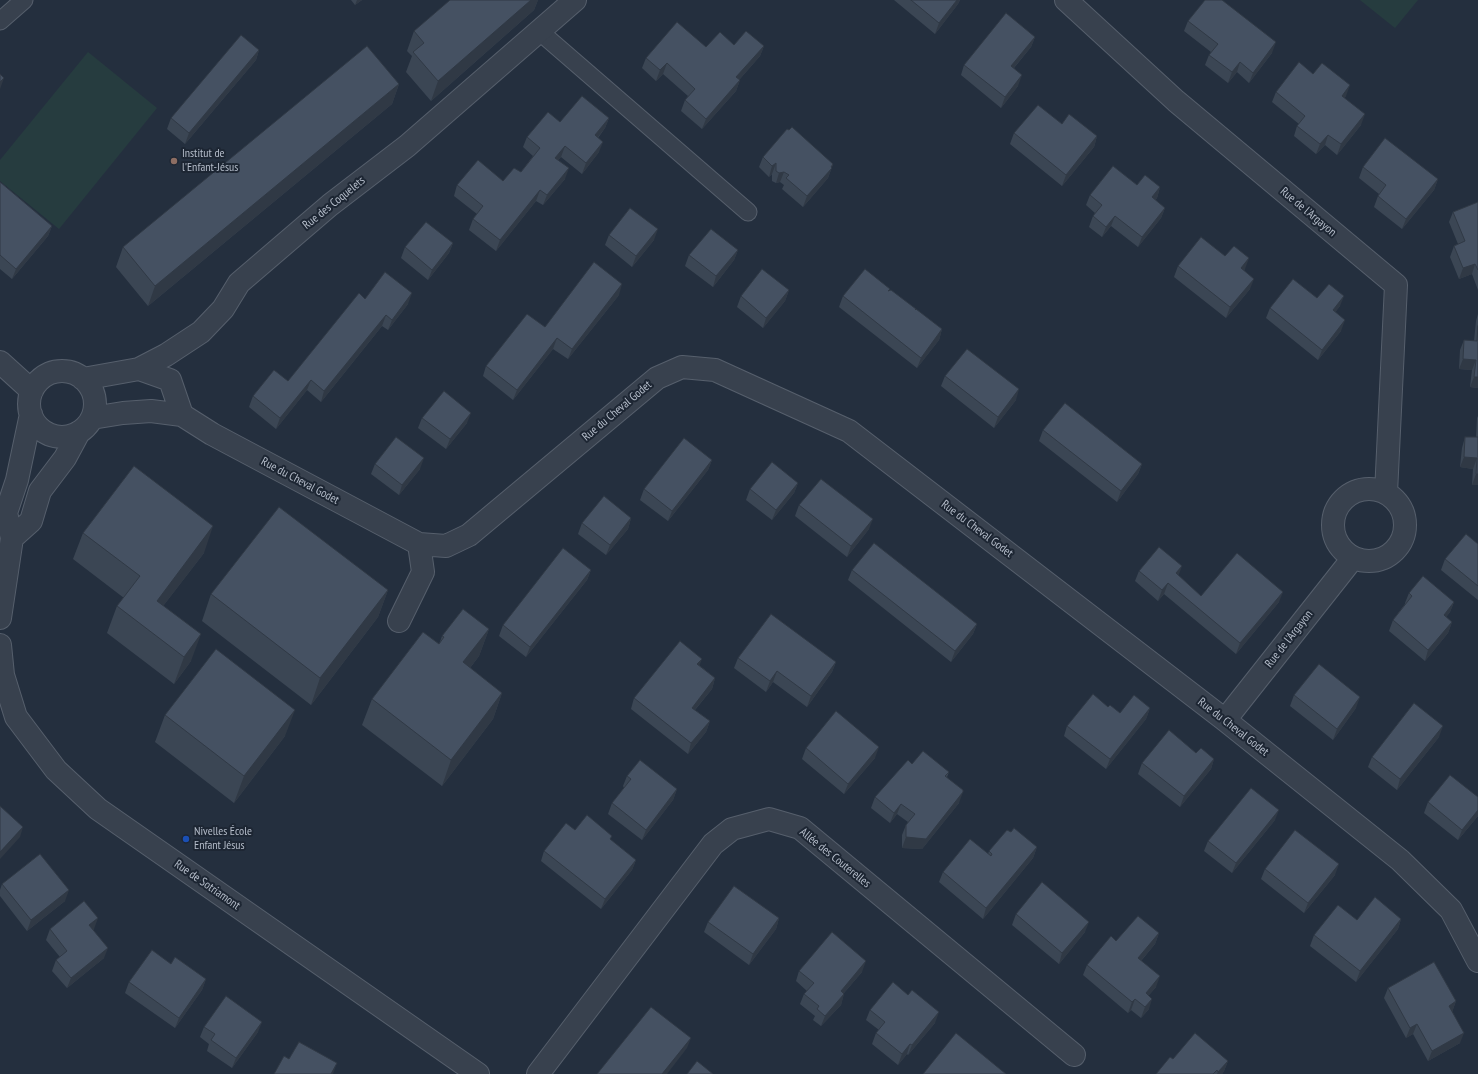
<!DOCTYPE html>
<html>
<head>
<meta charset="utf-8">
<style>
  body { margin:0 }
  canvas { display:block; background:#242f3e }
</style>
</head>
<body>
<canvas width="1478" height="1074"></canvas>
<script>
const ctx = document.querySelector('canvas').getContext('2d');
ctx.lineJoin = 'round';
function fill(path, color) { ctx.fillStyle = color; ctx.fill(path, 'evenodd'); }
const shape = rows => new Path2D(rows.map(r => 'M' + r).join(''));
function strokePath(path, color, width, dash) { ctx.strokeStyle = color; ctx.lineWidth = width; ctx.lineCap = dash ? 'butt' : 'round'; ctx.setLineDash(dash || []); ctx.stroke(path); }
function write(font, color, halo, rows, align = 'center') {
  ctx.font = font + ' "PT Sans Narrow",sans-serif'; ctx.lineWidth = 4; ctx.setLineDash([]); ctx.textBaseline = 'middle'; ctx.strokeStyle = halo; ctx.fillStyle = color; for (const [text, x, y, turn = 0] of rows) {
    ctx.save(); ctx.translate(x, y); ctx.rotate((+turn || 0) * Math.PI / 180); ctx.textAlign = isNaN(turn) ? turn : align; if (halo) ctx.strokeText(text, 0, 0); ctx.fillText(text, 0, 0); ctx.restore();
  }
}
const green = shape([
  [1360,0,1418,0,1395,28],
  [88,52,157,108,59,229,0,181,0,160]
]);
const service = shape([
  [0,21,24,0],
  [539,31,748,212]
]);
const minor = shape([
  [1066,0,1176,101,1396,285,1386,493],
  [0,362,32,391],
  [139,369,170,380,182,415],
  '29 404a33 33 0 1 1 66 0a33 33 0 1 1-66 0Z',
  [83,379,139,369,166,355,201,332,223,309,239,283,330,205,407,146,575,0],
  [92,418,123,413,151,411,182,415,212,434,419,544,446,546,469,535,657,378,682,367,715,370,849,431,1225,720,1400,860,1451,910,1478,961],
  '1333 525a36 36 0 1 1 72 0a36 36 0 1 1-72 0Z',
  [12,538,31,521,40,491,65,458,79,432],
  [0,618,12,538,6,513,17,480,31,414],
  [399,621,423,572,419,544],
  [0,645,3,675,16,717,56,770,98,809,478,1074],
  [1225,720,1353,558],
  [538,1074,713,844,732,829,769,819,800,828,1074,1055]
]);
const wall = shape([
  [351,0,362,0,355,5],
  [475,0,538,0,534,10,431,101,406,72,412,56,407,51,414,31],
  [894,0,960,0,958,4,935,34],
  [1188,21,1272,53,1249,83,1237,72,1228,83,1205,65,1209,55,1211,52,1184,31],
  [1035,37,1031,47,1014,68,1018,86,1001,108,961,75,964,65],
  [734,45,764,46,760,56,739,80,740,80,736,91,702,129,681,111,685,100,688,96,663,74,656,81,642,68,646,58,706,47],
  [259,50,256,60,185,144,167,129,171,118],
  [1313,74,1346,96,1344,98,1361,125,1337,155,1325,145,1316,154,1294,136,1297,126,1299,124,1272,102,1276,92],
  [399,84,392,104,148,306,116,267,123,247],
  [609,118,605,128,598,138,599,152,582,174,561,157,558,160,565,179,543,205,536,201,496,251,469,230,473,219,477,214,454,196,457,185,503,181,521,172,533,156,523,147,527,137,560,122],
  [1062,124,1097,136,1094,147,1062,186,1010,144,1014,133],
  [763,157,833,164,828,178,803,207,782,189,784,185,780,182,776,183,772,181,772,174,769,177,759,167],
  [1363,167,1438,179,1434,190,1402,229,1374,207,1378,196,1379,194,1359,178],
  [0,182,52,226,48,236,12,279,0,269],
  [1137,185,1160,187,1157,198,1155,200,1165,208,1161,218,1138,247,1111,226,1102,237,1089,227,1093,216,1095,213,1086,205,1090,195],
  [1478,202,1478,290,1472,274,1459,279,1450,257,1454,246,1458,244,1449,222,1453,212],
  [609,235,654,240,632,267,605,245],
  [453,243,449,253,428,280,401,258,405,247],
  [738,250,734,260,713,287,685,266,689,255],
  [1225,256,1245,269,1244,270,1250,289,1226,318,1174,277,1178,266],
  [890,289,889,291,942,329,939,340,917,368,839,307,843,296],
  [789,290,785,301,763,328,737,307,741,296],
  [619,295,568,359,553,349,513,400,483,376,486,366,545,327],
  [1317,298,1340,306,1335,312,1341,331,1318,360,1266,318,1270,308],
  [365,299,408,304,388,330,382,326,321,402,307,390,276,429,249,407,253,396,288,381],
  [1478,314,1478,388,1470,387,1472,370,1459,369,1460,350,1464,340,1474,341,1476,321],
  [945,376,1016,400,994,428,941,386],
  [1478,416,1478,485,1472,485,1473,469,1460,467,1462,448,1465,437,1476,437,1477,418],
  [422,418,467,423,446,449,418,428],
  [1043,430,1142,464,1138,474,1117,502,1039,441],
  [712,460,708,470,668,521,640,500,644,489],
  [375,464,420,469,399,495,371,474],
  [798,483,794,493,772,520,746,500,750,489],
  [799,505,869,529,847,557,795,516],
  [631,518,628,529,606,555,578,534,582,523],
  [83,533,204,553,163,606,191,661,174,684,107,633,117,606,124,598,73,559],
  [1478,544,1478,600,1441,570,1445,559],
  [591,570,587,580,526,657,499,636,503,625],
  [852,570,977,624,973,634,951,662,848,580],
  [1139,571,1179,576,1201,596,1279,602,1236,654,1164,594,1158,601,1135,581],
  [388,590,378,617,311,705,202,621,211,594],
  [1409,593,1454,602,1450,612,1446,617,1452,622,1448,633,1425,661,1389,631,1393,620,1405,604,1405,603],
  [489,629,479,656,470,668,502,693,493,719,442,786,362,725,372,699,439,644,440,642,442,636],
  [738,658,836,662,832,672,807,707,773,682,766,692,734,668],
  [699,665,715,678,712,689,695,710,710,721,706,732,688,754,631,709,634,698],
  [1294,695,1356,708,1333,740,1290,706],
  [1108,707,1120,713,1150,708,1146,719,1106,769,1064,736,1067,726],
  [165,715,285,736,234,803,155,742],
  [1439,737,1397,790,1368,767,1372,757],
  [806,748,875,758,844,794,802,759],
  [1196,753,1214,759,1211,769,1180,807,1138,774,1142,763],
  [912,764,949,772,947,777,959,803,922,849,902,848,902,835,906,825,908,822,897,814,890,823,871,808,875,797],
  [627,776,677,789,673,800,642,840,608,814,612,803,624,788,623,786],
  [1478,797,1478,816,1458,840,1424,813,1428,802],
  [1275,820,1232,873,1204,851,1208,841],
  [575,830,611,840,636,860,632,870,601,909,541,861,544,851],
  [1037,847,1033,858,983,919,939,882,943,872,988,854,989,851],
  [1265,869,1335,875,1304,913,1261,879],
  [2,884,65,901,27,931,0,896,0,890],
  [1016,914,1085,932,1059,964,1012,925],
  [779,918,776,929,749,965,704,932,708,922],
  [1401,919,1398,929,1356,982,1310,946,1314,935,1357,920],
  [50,929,94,929,93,930,104,958,67,988,52,971,56,960,60,957,46,940],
  [1159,933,1155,944,1141,961,1156,987,1149,995,1149,1009,1141,1018,1131,1010,1128,1013,1083,975,1087,965,1116,941],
  [171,964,206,979,202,990,175,1028,125,993,129,982],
  [799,971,862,972,844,993,841,1005,821,1026,813,1020,815,1016,800,1004,804,994,807,991,796,981],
  [1388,988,1456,1001,1452,1012,1460,1043,1428,1061,1413,1034,1406,1038,1384,998],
  [870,1010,935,1023,908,1055,907,1054,898,1065,872,1044,876,1033,879,1030,866,1020],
  [204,1027,258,1032,232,1068,207,1051,209,1044,200,1037],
  [1228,1061,1224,1071,1222,1074,1156,1074]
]);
const shadedWall = shape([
  [357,0,362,0,355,5],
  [531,0,538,0,534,10,431,101,438,81],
  [957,0,960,0,958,4,935,34,939,23],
  [1035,37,1031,47,1007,76,1011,66],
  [1276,42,1272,53,1249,83,1253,73],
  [764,46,760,56,732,88,736,77],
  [259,50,256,60,185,144,189,133],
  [1240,62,1237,72,1228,83,1232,72],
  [667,63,663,74,656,81,660,70],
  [1022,75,1018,86,1001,108,1005,97],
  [4,78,0,89,0,82],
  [740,80,736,91,702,129,706,119],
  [399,84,392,104,148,306,155,286],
  [1350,85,1346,96,1338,107,1342,96],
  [1365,114,1361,125,1337,155,1341,144],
  [609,118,605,128,591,146,595,135],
  [1328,135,1325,145,1316,154,1320,144],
  [1097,136,1094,147,1062,186,1066,175],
  [603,142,599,152,582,174,586,163],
  [565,146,561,157,551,168,555,158],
  [776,163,772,174,769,177,772,166],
  [833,164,828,178,803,207,807,196],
  [569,168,565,179,543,205,547,195],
  [784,172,780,182,776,183,779,173],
  [1438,179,1434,190,1402,229,1406,219],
  [1160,187,1157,198,1148,208,1152,197],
  [540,190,536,201,496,251,500,240],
  [1165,208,1161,218,1138,247,1142,237],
  [1115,216,1111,226,1102,237,1106,227],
  [52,226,48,236,12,279,16,269],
  [658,229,654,240,632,267,636,256],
  [453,243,449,253,428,280,432,270],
  [738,250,734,260,713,287,716,276],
  [1249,258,1245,269,1237,279,1241,268],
  [1475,264,1472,274,1459,279,1463,268],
  [1254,279,1250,289,1226,318,1230,307],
  [622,284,619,295,568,359,572,349],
  [789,290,785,301,763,328,766,318],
  [412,293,408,304,388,330,392,320],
  [1344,296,1340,306,1329,321,1333,310],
  [386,315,382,326,321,402,324,391],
  [1345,320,1341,331,1318,360,1322,350],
  [942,329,939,340,917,368,921,358],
  [557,338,553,349,513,400,517,390],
  [1463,359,1476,360,1472,370,1459,369],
  [1474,377,1478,377,1478,388,1470,387],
  [311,380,307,390,276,429,280,418],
  [1019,389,1016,400,994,428,998,417],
  [471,413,467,423,446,449,450,439],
  [1464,457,1477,458,1473,469,1460,467],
  [424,458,420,469,399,495,402,485],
  [712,460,708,470,668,521,672,511],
  [1142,464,1138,474,1117,502,1121,491],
  [1476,474,1478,474,1478,485,1472,485],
  [798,483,794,493,772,520,776,510],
  [631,518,628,529,606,555,610,545],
  [873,519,869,529,847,557,851,546],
  [213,526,204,553,147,627,157,601],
  [1182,566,1178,577,1176,573],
  [591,570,587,580,526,657,530,647],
  [1168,583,1164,594,1158,601,1162,590],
  [388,590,378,617,311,705,320,678],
  [1283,592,1279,602,1236,654,1240,643],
  [1454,602,1450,612,1440,625,1444,615],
  [1452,622,1448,633,1425,661,1428,650],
  [977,624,973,634,951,662,955,651],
  [489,629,479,656,454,689,463,662],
  [201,634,191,661,174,684,184,657],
  [702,659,698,669,697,664],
  [836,662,832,672,807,707,811,696],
  [777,671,773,682,766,692,770,681],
  [715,678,712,689,688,718,692,708],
  [502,693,493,719,442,786,451,760],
  [1360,697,1356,708,1333,740,1337,729],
  [1150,708,1146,719,1106,769,1110,759],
  [295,710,285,736,234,803,244,776],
  [710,721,706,732,688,754,691,743],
  [1443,726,1439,737,1397,790,1400,779],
  [879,747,875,758,844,794,848,784],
  [1214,759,1211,769,1180,807,1184,796],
  [677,789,673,800,642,840,646,830],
  [963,792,959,803,922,849,902,848,906,837],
  [901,804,897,814,890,823,894,813],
  [1279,810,1275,820,1232,873,1236,863],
  [1478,810,1478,816,1458,840,1462,830],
  [23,827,20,837,0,859,0,852],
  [1037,847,1033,858,983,919,986,908],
  [636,860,632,870,601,909,605,899],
  [1339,864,1335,875,1304,913,1308,903],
  [69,890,65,901,27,931,31,920],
  [98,918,94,929,86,936,89,925],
  [779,918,776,929,749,965,753,954],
  [1401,919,1398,929,1356,982,1360,971],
  [1089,922,1085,932,1059,964,1062,953],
  [1159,933,1155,944,1134,969,1138,958],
  [108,948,104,958,67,988,71,978],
  [866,961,862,972,837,1001,841,991],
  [1160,976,1156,987,1142,1003,1146,993],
  [206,979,202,990,175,1028,179,1018],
  [844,994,841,1005,821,1026,825,1016],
  [1135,999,1131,1010,1128,1013,1132,1002],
  [1152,999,1149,1009,1141,1018,1145,1007],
  [1456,1001,1452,1012,1449,1006],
  [939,1012,935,1023,908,1055,912,1045],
  [262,1022,258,1032,232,1068,236,1058],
  [1417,1024,1413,1034,1406,1038,1410,1028],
  [1464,1033,1460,1043,1428,1061,1432,1051],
  [691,1038,687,1048,667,1074,662,1074],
  [910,1044,907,1054,898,1065,902,1054],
  [1228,1061,1224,1071,1222,1074,1217,1074,1218,1072],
  [337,1063,333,1074,331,1074]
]);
const building = shape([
  [450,0,531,0,438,81,413,52,424,43,414,31,450,0],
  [911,0,957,0,939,23,911,0],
  [1205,0,1222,0,1276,42,1253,73,1240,62,1232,72,1209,55,1218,44,1188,21,1205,0],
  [1006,13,1035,37,1011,66,1022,75,1005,97,964,65,1006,13],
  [677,22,706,47,720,32,734,45,746,31,764,46,736,77,740,80,706,119,685,100,695,89,667,63,660,70,646,58,677,22],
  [241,35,259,50,189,133,171,118,241,35],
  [367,46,399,84,155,286,123,247,367,46],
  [1299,62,1313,74,1322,63,1350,85,1342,96,1365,114,1341,144,1328,135,1320,144,1297,126,1305,116,1276,92,1299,62],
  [0,74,4,78,0,82,0,74],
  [582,96,609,118,595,135,603,142,586,163,565,146,555,158,569,168,547,195,540,190,500,240,473,219,483,206,457,185,478,160,503,181,514,168,521,172,540,148,527,137,548,112,560,122,582,96],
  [1038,105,1062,124,1069,114,1097,136,1066,175,1014,133,1038,105],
  [792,127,833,164,831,167,832,168,807,196,786,178,789,175,784,172,779,173,776,171,776,163,772,166,763,157,787,129,789,130,792,127],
  [1385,138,1438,179,1406,219,1378,196,1386,185,1363,167,1385,138],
  [1113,166,1137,185,1145,175,1160,187,1152,197,1165,208,1142,237,1115,216,1106,227,1093,216,1102,205,1090,195,1113,166],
  [0,182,52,226,16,269,0,255,0,182],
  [1478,202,1478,270,1475,264,1463,268,1454,246,1465,241,1453,212,1478,202],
  [630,208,658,229,636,256,609,235,630,208],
  [426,222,453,243,432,270,405,247,426,222],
  [711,229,738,250,716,276,689,255,711,229],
  [1201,237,1225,256,1234,246,1249,258,1241,268,1254,279,1230,307,1178,266,1201,237],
  [594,262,622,284,572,349,557,338,517,390,486,366,527,314,545,327,594,262],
  [762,269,789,290,766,318,741,296,762,269],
  [865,269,890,289,888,291,891,290,916,309,915,310,916,309,942,329,921,358,843,296,865,269],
  [385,272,412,293,392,320,386,315,324,391,311,380,280,418,253,396,274,370,288,381,359,293,365,299,385,272],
  [1293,279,1317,298,1329,284,1344,296,1333,310,1345,320,1322,350,1270,308,1293,279],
  [1478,326,1478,377,1474,377,1476,360,1463,359,1464,340,1477,341,1478,326],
  [967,349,1019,389,998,417,945,376,967,349],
  [444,391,471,413,450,439,422,418,444,391],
  [1065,403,1142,464,1121,491,1043,430,1065,403],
  [396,437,424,458,402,485,375,464,396,437],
  [1465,437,1478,437,1478,474,1476,474,1477,458,1464,457,1465,437],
  [684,438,712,460,672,511,644,489,684,438],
  [772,462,798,483,776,510,750,489,772,462],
  [134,466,213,526,157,601,201,634,184,657,117,606,140,576,83,533,134,466],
  [821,479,873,519,851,546,799,505,821,479],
  [604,496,631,518,610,545,582,523,604,496],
  [279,507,388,590,320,678,211,594,279,507],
  [1466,534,1478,544,1478,586,1445,559,1466,534],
  [874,543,977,624,955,651,852,570,874,543],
  [1159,547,1182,566,1176,573,1201,596,1237,553,1283,592,1240,643,1168,583,1162,590,1139,571,1159,547],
  [563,548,591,570,530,647,503,625,563,548],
  [1423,576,1454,602,1444,615,1452,622,1428,650,1393,620,1412,596,1409,593,1423,576],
  [463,609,489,629,463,662,502,693,451,760,372,699,423,632,439,644,444,637,442,636,463,609],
  [771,614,836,662,811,696,777,671,770,681,738,658,771,614],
  [680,641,702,659,697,664,715,678,692,708,710,721,691,743,634,698,680,641],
  [216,649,295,710,244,776,165,715,216,649],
  [1319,664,1360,697,1337,729,1294,695,1319,664],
  [1093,694,1108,707,1110,705,1120,713,1134,695,1150,708,1110,759,1067,726,1093,694],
  [1414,703,1443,726,1400,779,1372,757,1414,703],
  [836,711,879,747,848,784,806,748,836,711],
  [1169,730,1196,753,1201,748,1214,759,1184,796,1142,763,1169,730],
  [923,751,949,772,945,776,963,790,963,792,926,839,906,837,906,825,915,814,901,804,894,813,875,797,908,760,912,764,923,751],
  [640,760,677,789,646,830,612,803,631,779,627,776,640,760],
  [1450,775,1478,797,1478,810,1462,830,1428,802,1450,775],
  [1251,788,1279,810,1236,863,1208,841,1251,788],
  [0,806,23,827,0,852,0,806],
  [587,815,612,836,610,839,636,860,605,899,544,851,566,823,575,830,587,815],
  [1014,828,1037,847,986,908,943,872,970,839,991,856,992,854,989,851,1007,830,1011,832,1014,828],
  [1295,830,1339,864,1308,903,1265,869,1295,830],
  [40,854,69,890,31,920,2,884,40,854],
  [1042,882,1089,922,1062,953,1016,914,1042,882],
  [734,886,779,918,753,954,708,922,734,886],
  [1375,897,1401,919,1360,971,1314,935,1338,905,1357,920,1375,897],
  [84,901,98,918,89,925,108,948,71,978,56,960,67,951,50,929,84,901],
  [1138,916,1159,933,1138,958,1160,976,1146,993,1152,999,1145,1007,1135,999,1132,1002,1087,965,1111,936,1116,941,1138,916],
  [832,932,866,961,841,991,844,994,825,1016,817,1009,819,1006,804,994,814,983,799,971,832,932],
  [152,950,171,964,175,957,206,979,179,1018,129,982,152,950],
  [1434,962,1456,1001,1449,1006,1464,1033,1432,1051,1417,1024,1410,1028,1388,988,1434,962],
  [893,982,908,995,912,990,939,1012,912,1045,910,1044,902,1054,876,1033,885,1022,870,1010,893,982],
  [226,996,262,1022,236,1058,211,1040,215,1034,204,1027,226,996],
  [651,1007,691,1038,662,1074,597,1074,651,1007],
  [956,1033,1006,1074,923,1074,956,1033],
  [1195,1033,1228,1061,1218,1072,1217,1070,1213,1074,1156,1074,1170,1057,1173,1059,1195,1033],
  [299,1042,337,1063,331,1074,274,1074,284,1056,289,1059,299,1042],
  [697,1061,713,1074,687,1074,697,1061]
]);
const markers = [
  [174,161,4,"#8d6e63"],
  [186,839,4,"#1a4fb4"]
];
const poiNames = [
  ["Institut de",182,154],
  ["l'Enfant-Jésus",182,168],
  ["Nivelles École",194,832],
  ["Enfant Jésus",194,846]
];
const streetNames = [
  ["Rue des Coquelets",334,203,-39],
  ["Rue de l'Argayon",1308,212,40],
  ["Rue du Cheval Godet",617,411,-40],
  ["Rue du Cheval Godet",300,481,28],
  ["Rue du Cheval Godet",977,529,37],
  ["Rue de l'Argayon",1289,639,-52],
  ["Rue du Cheval Godet",1233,727,38],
  ["Allée des Couterelles",835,858,39],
  ["Rue de Sotriamont",207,885,35]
];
fill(green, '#263c3f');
strokePath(service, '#565f6c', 19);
strokePath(minor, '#565f6c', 24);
strokePath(service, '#38414e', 17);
strokePath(minor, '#38414e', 22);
fill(wall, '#3b4654');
fill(shadedWall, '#303945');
fill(building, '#455162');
strokePath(building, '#303945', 1);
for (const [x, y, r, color] of markers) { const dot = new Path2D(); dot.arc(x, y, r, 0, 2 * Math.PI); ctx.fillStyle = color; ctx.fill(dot); strokePath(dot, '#1d2633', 1.5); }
write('12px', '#b4bcc9', '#1d2633', poiNames, 'left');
write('12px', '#b4bcc9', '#1d2633', streetNames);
</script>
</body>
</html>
